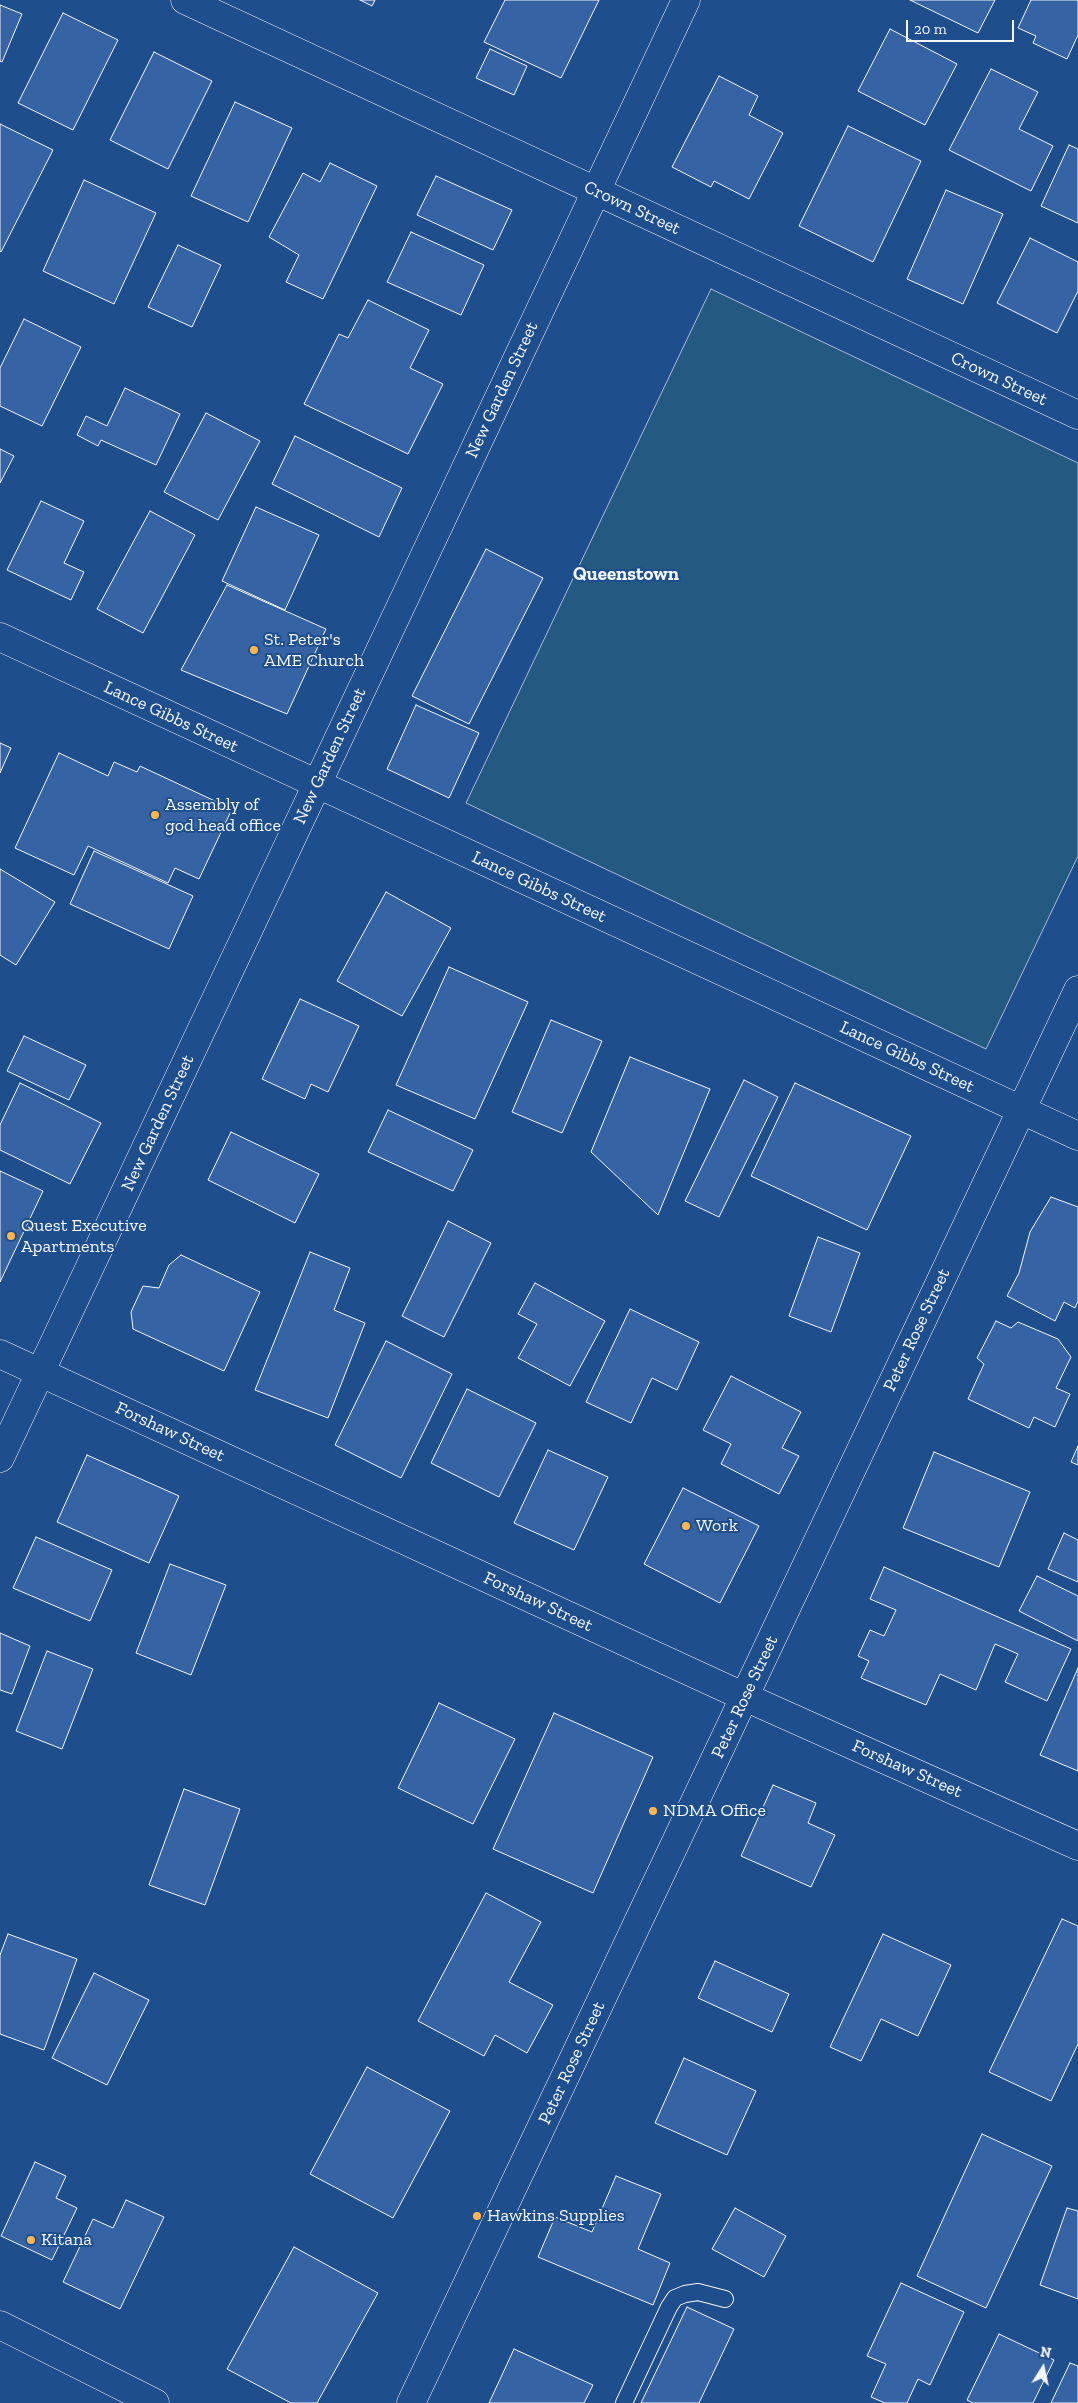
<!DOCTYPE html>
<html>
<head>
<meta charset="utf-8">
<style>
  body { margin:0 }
  #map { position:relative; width:1078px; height:2403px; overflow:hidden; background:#1f4e8c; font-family:"Zilla Slab",serif }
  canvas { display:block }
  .north { position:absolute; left:1018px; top:2343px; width:50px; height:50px; -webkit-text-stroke:4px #1f4e8c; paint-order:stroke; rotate:10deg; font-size:14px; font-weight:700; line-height:20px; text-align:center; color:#f2f6ff }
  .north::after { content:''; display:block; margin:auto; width:18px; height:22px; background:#f2f6ff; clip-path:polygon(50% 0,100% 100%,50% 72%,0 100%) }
  .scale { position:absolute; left:906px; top:20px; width:108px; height:22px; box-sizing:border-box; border:2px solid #f2f6ff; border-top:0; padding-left:6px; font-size:15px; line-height:18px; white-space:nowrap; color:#f2f6ff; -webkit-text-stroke:4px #1f4e8c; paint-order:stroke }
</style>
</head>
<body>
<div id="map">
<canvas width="1078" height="2403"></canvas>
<div class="north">N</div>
<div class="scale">20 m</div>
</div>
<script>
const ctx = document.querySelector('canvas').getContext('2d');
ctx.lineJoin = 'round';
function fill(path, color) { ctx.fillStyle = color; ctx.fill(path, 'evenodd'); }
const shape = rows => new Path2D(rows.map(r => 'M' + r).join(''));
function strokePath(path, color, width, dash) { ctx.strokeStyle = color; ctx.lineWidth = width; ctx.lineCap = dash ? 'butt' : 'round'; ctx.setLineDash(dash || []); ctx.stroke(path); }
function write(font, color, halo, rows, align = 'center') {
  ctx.font = font + ' "Zilla Slab",serif'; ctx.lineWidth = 4; ctx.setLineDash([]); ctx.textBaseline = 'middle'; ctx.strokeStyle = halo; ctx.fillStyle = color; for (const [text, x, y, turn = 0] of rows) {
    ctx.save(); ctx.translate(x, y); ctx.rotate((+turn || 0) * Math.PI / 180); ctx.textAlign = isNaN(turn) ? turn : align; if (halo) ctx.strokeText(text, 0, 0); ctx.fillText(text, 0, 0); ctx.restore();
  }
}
const green = shape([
  [711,289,1078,463,1078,856,986,1049,466,803,711,289]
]);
const building = shape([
  [360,0,375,0,372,6,360,0],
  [505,0,599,0,561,78,484,42,505,0],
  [910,0,995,0,978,33,910,0],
  [1031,0,1078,0,1078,35,1067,59,1033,43,1036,36,1018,28,1031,0],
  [0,5,22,14,2,62,0,61,0,5],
  [63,13,118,40,73,130,18,103,63,13],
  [890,29,957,64,925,125,858,91,890,29],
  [490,49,527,66,514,95,476,78,490,49],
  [154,52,212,81,168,169,110,140,154,52],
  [991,69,1038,92,1019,129,1053,146,1031,191,949,150,991,69],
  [719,76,758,96,749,115,783,133,749,199,714,181,711,187,672,167,719,76],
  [235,102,292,128,248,222,191,196,235,102],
  [0,124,53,150,1,252,0,251,0,124],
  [848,126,921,161,873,262,799,226,848,126],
  [1069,145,1078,149,1078,223,1041,206,1069,145],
  [330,163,377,186,323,299,286,282,299,255,269,237,303,173,320,182,330,163],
  [436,176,512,210,493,250,417,215,436,176],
  [84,180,156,213,114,304,43,271,84,180],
  [946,190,1003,214,963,304,907,279,946,190],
  [411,232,484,265,461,315,387,282,411,232],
  [1030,238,1078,262,1078,291,1057,333,997,303,1030,238],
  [178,245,221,265,192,327,148,307,178,245],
  [368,300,429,330,410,368,443,384,408,454,304,404,339,334,348,338,368,300],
  [24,319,81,347,42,426,0,406,0,368,24,319],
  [125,388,180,414,156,465,101,440,98,446,77,435,86,416,107,426,125,388],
  [206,413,260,441,218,520,164,492,206,413],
  [295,436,402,488,379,537,272,484,295,436],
  [0,449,14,456,0,483,0,449],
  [41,501,84,521,64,563,84,572,71,600,7,570,41,501],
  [256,507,319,535,285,610,222,581,256,507],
  [150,511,195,535,143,633,97,609,150,511],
  [486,549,543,578,469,724,412,696,486,549],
  [227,585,326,629,287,714,181,670,227,585],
  [416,705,479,733,449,798,387,769,416,705],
  [0,743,11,748,0,773,0,743],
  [59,753,108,776,114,762,137,772,140,766,232,809,199,879,175,868,168,883,88,846,74,875,15,848,59,753],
  [94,851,193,896,169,949,70,904,94,851],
  [0,869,55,902,16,965,0,955,0,869],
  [386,892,451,928,402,1016,337,981,386,892],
  [449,967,528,1002,475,1119,396,1085,449,967],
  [300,999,359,1026,328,1092,311,1084,305,1099,262,1079,300,999],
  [551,1020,602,1041,562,1133,512,1112,551,1020],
  [24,1036,86,1065,69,1100,7,1071,24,1036],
  [630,1057,710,1089,658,1215,591,1152,630,1057],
  [744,1080,778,1097,719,1217,685,1201,744,1080],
  [20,1083,101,1123,70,1184,0,1150,0,1125,20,1083],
  [795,1083,911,1136,867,1230,751,1176,795,1083],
  [388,1110,473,1150,453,1191,368,1152,388,1110],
  [231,1132,319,1174,295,1223,208,1180,231,1132],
  [0,1171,43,1191,0,1282,0,1171],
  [1051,1197,1078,1207,1078,1301,1075,1308,1064,1302,1055,1321,1007,1296,1019,1273,1030,1232,1051,1197],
  [448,1221,491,1243,444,1337,402,1316,448,1221],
  [818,1237,860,1253,831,1332,789,1316,818,1237],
  [310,1252,350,1268,334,1310,365,1323,328,1418,255,1390,310,1252],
  [181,1255,260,1292,224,1371,133,1329,131,1312,143,1286,159,1288,169,1265,181,1255],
  [535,1283,605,1321,570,1386,518,1358,537,1324,518,1314,535,1283],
  [630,1309,699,1342,677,1390,652,1378,631,1423,586,1402,630,1309],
  [996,1321,1011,1328,1018,1322,1058,1339,1071,1357,1056,1388,1070,1394,1055,1427,1034,1417,1029,1428,968,1399,984,1364,977,1358,996,1321],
  [386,1341,452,1374,401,1478,335,1445,386,1341],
  [731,1376,801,1412,782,1448,799,1456,779,1494,721,1464,731,1444,703,1430,731,1376],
  [467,1389,536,1423,499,1497,431,1463,467,1389],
  [1078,1446,1078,1465,1071,1462,1078,1446],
  [548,1450,608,1477,574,1550,514,1523,548,1450],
  [934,1452,1030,1492,999,1567,903,1528,934,1452],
  [87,1455,179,1496,149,1563,57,1522,87,1455],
  [683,1488,759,1526,720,1603,644,1564,683,1488],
  [1064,1533,1078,1540,1078,1582,1048,1569,1064,1533],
  [36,1537,112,1570,90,1621,13,1588,36,1537],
  [170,1564,226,1585,191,1675,136,1653,170,1564],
  [884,1567,1071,1649,1047,1701,1005,1682,1018,1654,995,1644,976,1690,940,1674,926,1705,861,1678,869,1661,858,1656,870,1630,884,1636,896,1610,870,1599,884,1567],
  [1037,1576,1078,1596,1078,1641,1019,1611,1037,1576],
  [0,1633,30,1646,12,1694,0,1690,0,1633],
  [47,1651,93,1669,62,1749,16,1731,47,1651],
  [1078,1668,1078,1771,1040,1755,1078,1668],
  [439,1703,515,1739,473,1824,398,1788,439,1703],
  [554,1713,653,1757,593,1893,493,1849,554,1713],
  [773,1785,816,1803,808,1823,835,1835,811,1887,741,1856,773,1785],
  [184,1789,240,1809,205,1905,149,1885,184,1789],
  [486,1893,541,1922,509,1982,553,2005,527,2053,495,2035,484,2056,418,2021,486,1893],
  [1062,1919,1078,1926,1078,2044,1051,2101,989,2072,1062,1919],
  [8,1934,77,1959,44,2050,0,2034,0,1955,8,1934],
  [883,1934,951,1965,918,2036,881,2019,861,2061,830,2047,883,1934],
  [715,1961,789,1994,772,2032,698,1998,715,1961],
  [94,1973,149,2000,107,2085,52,2058,94,1973],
  [684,2058,756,2091,727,2155,655,2123,684,2058],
  [367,2067,450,2111,393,2218,310,2174,367,2067],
  [982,2134,1052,2166,986,2308,917,2276,982,2134],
  [35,2162,66,2176,56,2198,77,2208,52,2260,1,2236,35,2162],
  [616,2176,661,2194,638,2249,670,2263,653,2305,538,2257,555,2217,592,2232,616,2176],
  [126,2200,164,2217,120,2309,63,2282,93,2219,113,2228,126,2200],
  [735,2208,786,2236,764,2277,712,2249,735,2208],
  [1067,2208,1078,2211,1078,2299,1040,2285,1067,2208],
  [294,2247,378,2293,317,2403,291,2403,227,2369,294,2247],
  [901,2283,964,2312,930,2385,918,2379,907,2403,885,2403,871,2397,886,2364,867,2356,901,2283],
  [687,2307,734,2329,699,2403,641,2403,687,2307],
  [999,2334,1054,2360,1033,2403,973,2403,967,2400,999,2334],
  [514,2349,593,2385,584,2403,489,2403,514,2349],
  [1070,2363,1078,2366,1078,2403,1051,2403,1070,2363]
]);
const service = shape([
  [624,2403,669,2307,675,2298,685,2294,698,2292,725,2299]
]);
const minor = shape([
  [185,0,1078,415],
  [0,637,1078,1136],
  [0,1354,745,1697,1078,1846],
  [0,1458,686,0],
  [411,2403,1078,990]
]);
const tertiary = shape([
  [0,2325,155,2403]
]);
const markers = [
  [254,650,5,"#ffb74d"],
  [155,815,5,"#ffb74d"],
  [11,1236,5,"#ffb74d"],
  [686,1526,5,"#ffb74d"],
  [653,1811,5,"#ffb74d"],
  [477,2216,5,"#ffb74d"],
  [31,2240,5,"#ffb74d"]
];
const streetNames = [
  ["Crown Street",632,208,25],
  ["Crown Street",999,379,25],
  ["New Garden Street",502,390,-65],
  ["Lance Gibbs Street",171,717,25],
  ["New Garden Street",330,756,-65],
  ["Lance Gibbs Street",539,887,25],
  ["Lance Gibbs Street",907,1057,25],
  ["New Garden Street",158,1123,-65],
  ["Peter Rose Street",917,1330,-65],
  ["Forshaw Street",170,1432,25],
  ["Forshaw Street",538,1602,25],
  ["Peter Rose Street",745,1697,-65],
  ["Forshaw Street",907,1769,24],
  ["Peter Rose Street",572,2063,-65]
];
const poiNames = [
  ["St. Peter's",264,640],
  ["AME Church",264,661],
  ["Assembly of",165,805],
  ["god head office",165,826],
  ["Quest Executive",21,1226],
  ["Apartments",21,1247],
  ["Work",696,1526],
  ["NDMA Office",663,1811],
  ["Hawkins Supplies",487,2216],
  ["Kitana",41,2240]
];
const neighbourhoodNames = [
  ["Queenstown",626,575]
];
fill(green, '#245a82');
strokePath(green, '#a8bbd7', 1);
fill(building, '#3563a3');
strokePath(building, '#f2f6ff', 1);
strokePath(service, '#f2f6ff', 18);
strokePath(minor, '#f2f6ff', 29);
strokePath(tertiary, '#f2f6ff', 29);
strokePath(service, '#1f4e8c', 16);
strokePath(minor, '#1f4e8c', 28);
strokePath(tertiary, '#1f4e8c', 28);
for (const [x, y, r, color] of markers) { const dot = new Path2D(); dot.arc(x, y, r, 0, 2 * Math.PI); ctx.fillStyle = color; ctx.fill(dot); strokePath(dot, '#1f4e8c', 2); }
write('18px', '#f2f6ff', '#1f4e8c', streetNames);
write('18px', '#f2f6ff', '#1f4e8c', poiNames, 'left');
write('bold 19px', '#f2f6ff', '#1f4e8c', neighbourhoodNames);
</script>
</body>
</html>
